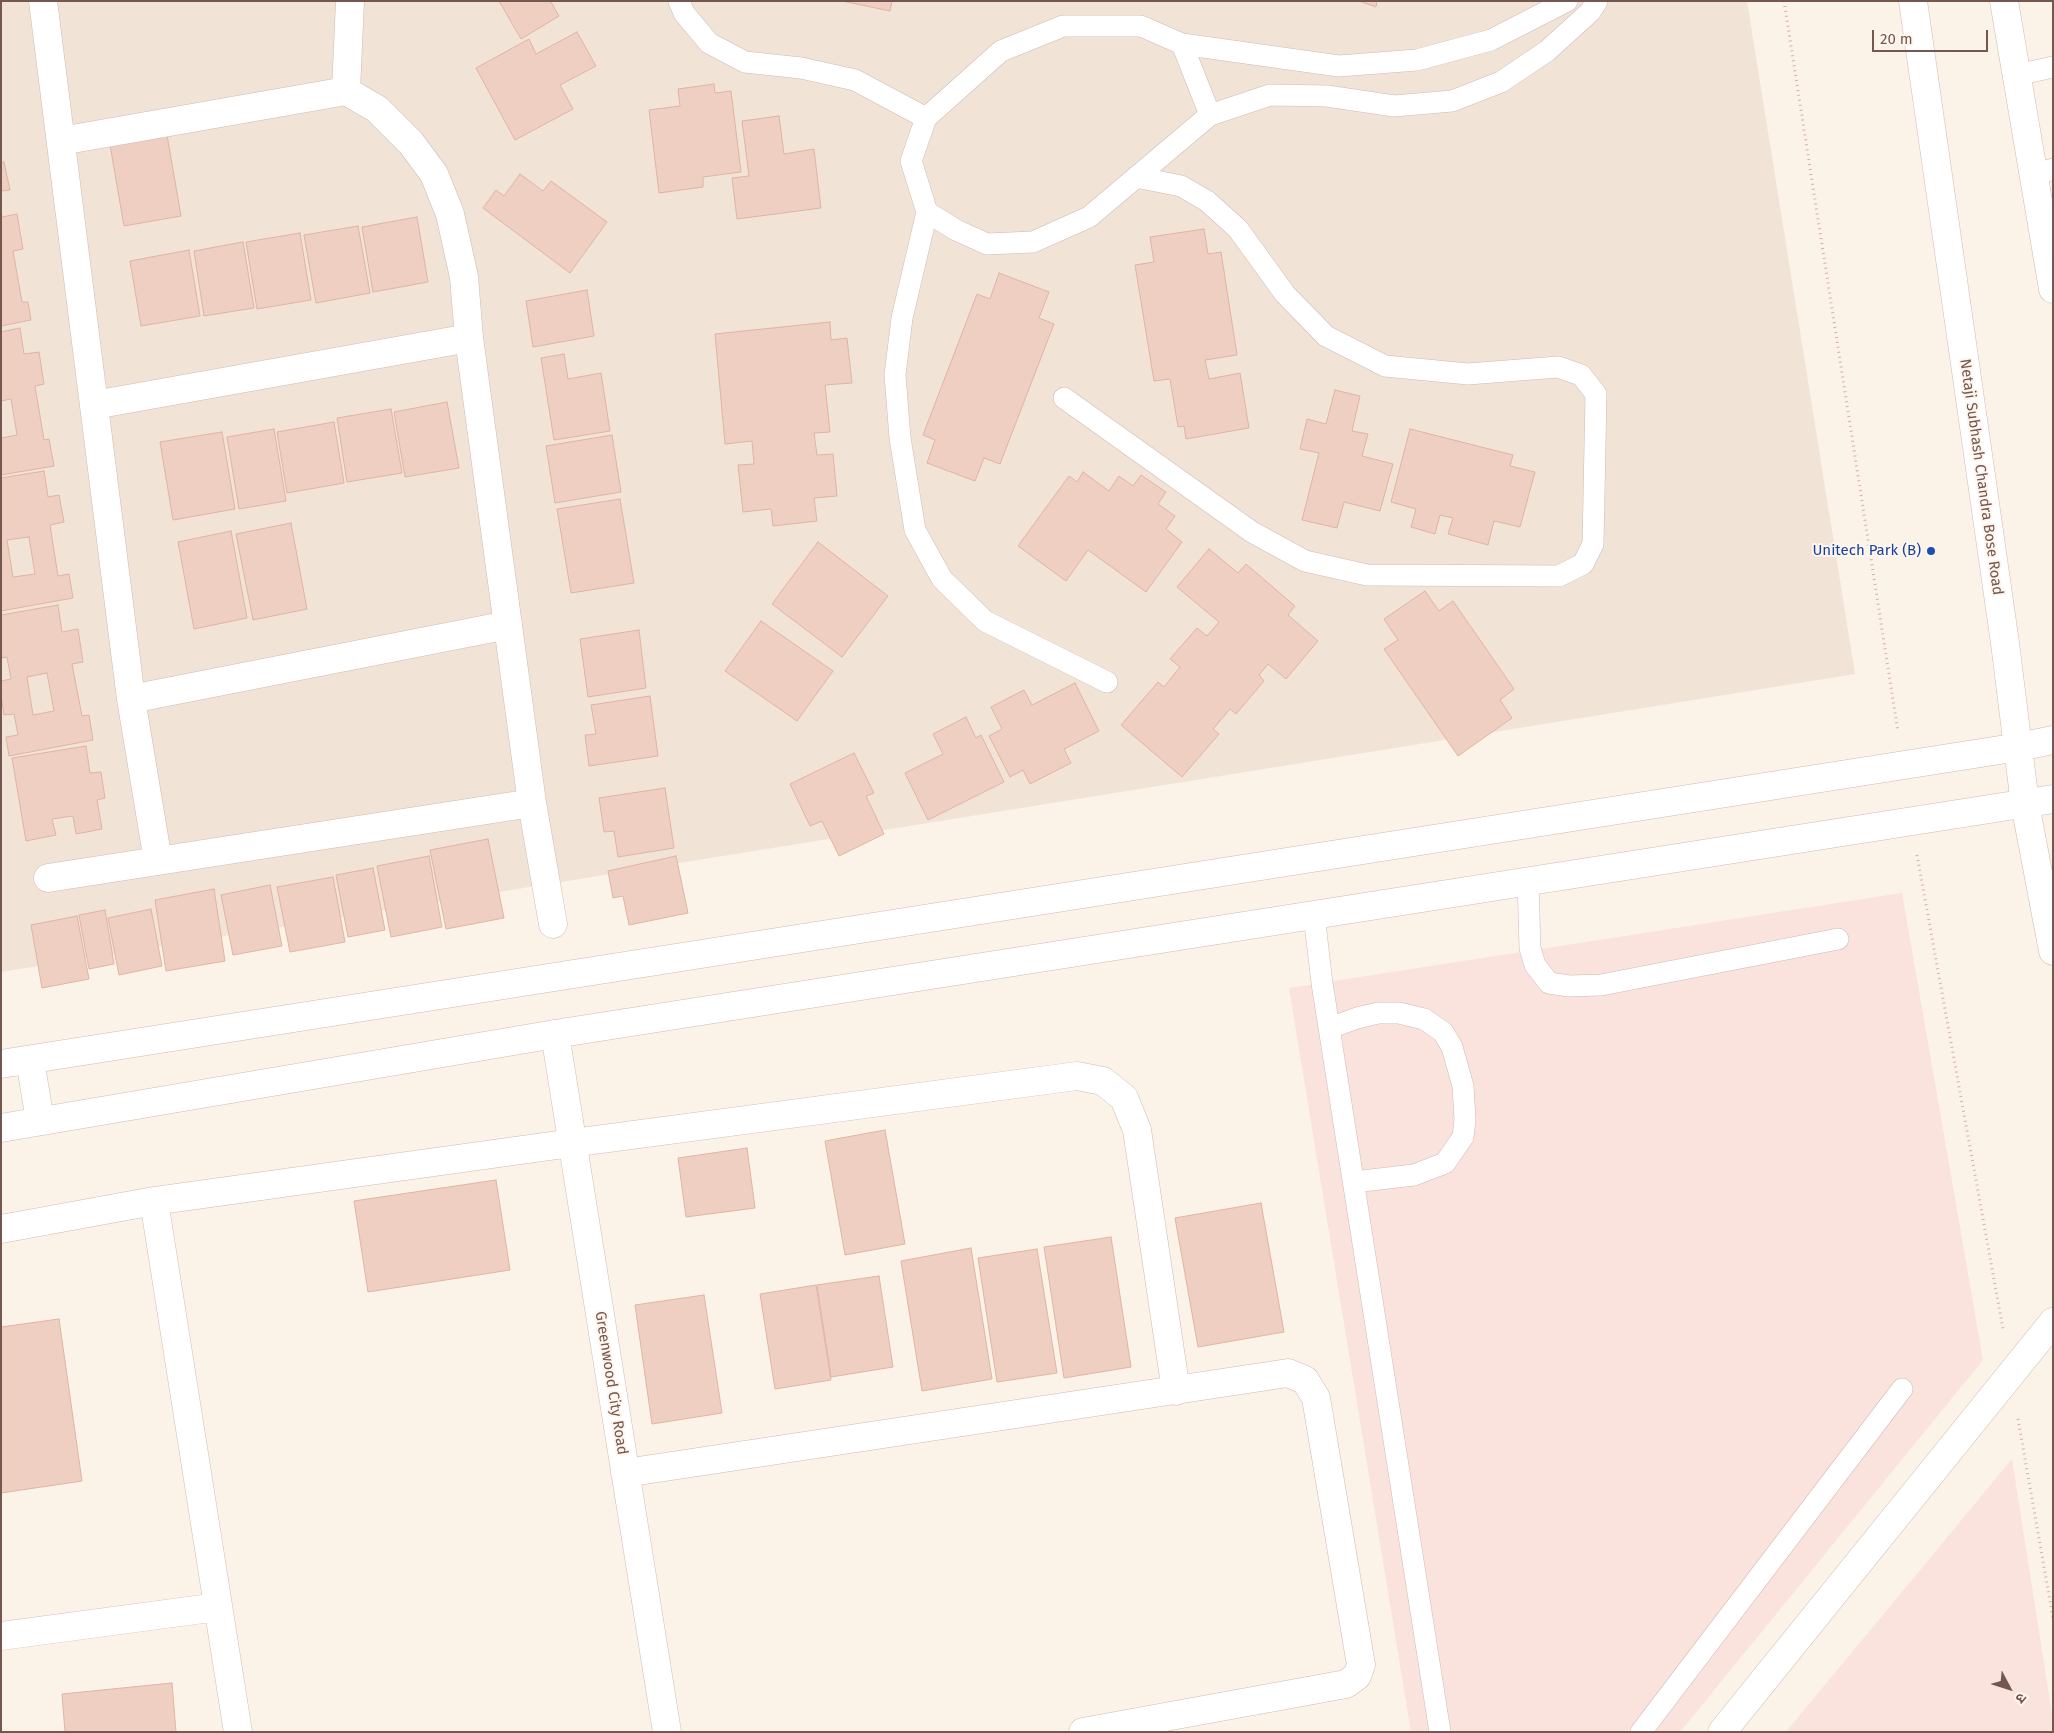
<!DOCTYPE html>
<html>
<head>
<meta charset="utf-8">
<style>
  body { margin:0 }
  #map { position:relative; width:2054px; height:1733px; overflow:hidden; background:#fbf2e8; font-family:"Fira Sans","Noto Sans Devanagari",sans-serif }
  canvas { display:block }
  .frame { position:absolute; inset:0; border:2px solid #74574e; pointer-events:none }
  .north { position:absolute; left:1984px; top:1663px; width:50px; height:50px; -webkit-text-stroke:4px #fef6ee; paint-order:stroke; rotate:130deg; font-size:14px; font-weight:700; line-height:20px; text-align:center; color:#74574e }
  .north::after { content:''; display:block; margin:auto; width:18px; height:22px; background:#74574e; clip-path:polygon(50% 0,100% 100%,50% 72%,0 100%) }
  .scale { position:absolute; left:1872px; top:30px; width:116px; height:22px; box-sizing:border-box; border:2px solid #74574e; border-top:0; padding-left:6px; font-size:15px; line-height:18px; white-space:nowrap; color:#74574e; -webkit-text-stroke:4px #fef6ee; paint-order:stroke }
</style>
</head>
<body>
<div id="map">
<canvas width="2054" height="1733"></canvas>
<div class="frame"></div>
<div class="north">उ</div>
<div class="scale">20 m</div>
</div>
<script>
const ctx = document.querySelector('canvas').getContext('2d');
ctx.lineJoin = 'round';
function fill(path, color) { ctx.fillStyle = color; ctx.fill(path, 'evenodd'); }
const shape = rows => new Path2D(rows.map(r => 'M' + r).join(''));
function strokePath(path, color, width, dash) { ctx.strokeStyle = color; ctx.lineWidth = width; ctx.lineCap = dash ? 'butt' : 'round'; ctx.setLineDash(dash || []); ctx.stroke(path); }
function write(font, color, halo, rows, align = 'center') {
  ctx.font = font + ' "Fira Sans",sans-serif'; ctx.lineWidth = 4; ctx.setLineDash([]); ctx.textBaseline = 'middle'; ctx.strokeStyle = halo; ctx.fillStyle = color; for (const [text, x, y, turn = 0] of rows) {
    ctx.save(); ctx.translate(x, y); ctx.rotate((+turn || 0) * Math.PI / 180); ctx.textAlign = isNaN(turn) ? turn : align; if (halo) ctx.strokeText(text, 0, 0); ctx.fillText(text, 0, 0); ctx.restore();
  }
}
const residential = shape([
  [1,1,1747,1,1855,674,1,972]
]);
const commercial = shape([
  [1902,893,1983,1360,1680,1732,1411,1732,1289,988],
  [2012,1459,2053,1721,2053,1732,1786,1732]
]);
const building = shape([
  [499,1,553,1,551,2,559,16,521,39,499,1],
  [842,1,892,1,890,11,842,1],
  [1359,1,1377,1,1376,7,1359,1],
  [577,32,596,66,560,85,573,109,515,140,476,68,529,39,536,54,577,32],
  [714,84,715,93,731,91,741,172,703,177,703,187,659,193,649,110,680,106,678,89,714,84],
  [779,116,784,154,814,149,821,208,737,219,732,178,749,176,742,121,779,116],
  [167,135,181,216,124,226,110,145,167,135],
  [4,162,10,190,1,191,1,163,4,162],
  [520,174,543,191,551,181,607,222,570,273,483,208,496,190,504,196,520,174],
  [1,211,2,217,17,214,23,249,13,251,22,302,28,302,31,320,1,326,1,211],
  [417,217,428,282,373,292,362,227,417,217],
  [358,226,370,293,316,303,304,235,358,226],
  [1204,229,1208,254,1221,252,1237,355,1205,360,1209,379,1240,373,1249,428,1186,439,1184,426,1178,427,1170,379,1154,381,1135,265,1154,262,1150,237,1204,229],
  [300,233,311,300,257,309,246,242,300,233],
  [243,242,254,308,204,316,194,251,243,242],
  [189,250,200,316,141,326,130,261,189,250],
  [999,273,1049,292,1039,318,1054,324,1000,464,984,458,975,481,927,463,935,440,923,435,977,294,990,299,999,273],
  [587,290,594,336,533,347,526,301,587,290],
  [830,322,831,340,847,338,852,383,825,385,830,432,814,433,817,455,833,454,837,496,814,498,817,521,773,526,771,509,743,512,738,465,754,464,752,441,725,444,715,334,830,322],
  [20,328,24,354,39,352,44,384,35,386,44,440,49,439,54,466,1,475,1,438,17,435,11,399,1,401,1,332,20,328],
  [564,354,568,379,601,373,610,431,554,440,541,358,564,354],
  [1335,390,1360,396,1352,431,1368,434,1362,456,1393,464,1380,511,1344,502,1337,528,1302,520,1319,453,1300,449,1307,419,1326,424,1335,390],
  [447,402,459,468,405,477,394,412,447,402],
  [391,409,402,473,347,482,337,418,391,409],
  [334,422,344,483,287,493,277,432,334,422],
  [274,429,286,501,239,509,227,437,274,429],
  [1410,429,1513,455,1510,466,1535,472,1520,527,1494,521,1488,545,1448,534,1453,518,1440,515,1435,534,1411,527,1416,509,1391,502,1410,429],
  [222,432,235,509,173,520,160,442,222,432],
  [612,435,621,492,555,503,546,446,612,435],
  [44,471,48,497,59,495,64,522,50,525,58,576,69,574,73,598,1,611,1,478,44,471],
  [29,537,35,574,13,577,7,540,29,537],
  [1083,472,1109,491,1119,476,1133,486,1141,475,1166,492,1158,504,1175,516,1166,529,1182,542,1146,592,1088,550,1066,581,1018,546,1069,476,1077,482,1083,472],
  [620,499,634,583,571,593,557,509,620,499],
  [291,523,307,609,253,620,236,534,291,523],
  [231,531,247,618,194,629,178,542,231,531],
  [818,542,888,596,842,657,772,604,818,542],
  [1209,549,1238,573,1246,564,1295,606,1288,615,1318,641,1286,679,1268,664,1259,675,1264,681,1236,714,1230,709,1213,729,1219,734,1182,777,1121,725,1158,682,1164,687,1180,667,1170,659,1197,628,1207,636,1219,622,1177,587,1209,549],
  [1425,591,1439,611,1453,601,1514,689,1500,700,1512,718,1458,756,1384,649,1398,640,1384,619,1425,591],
  [58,605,62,632,78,629,83,662,72,664,82,716,89,715,93,740,9,756,6,737,18,735,14,714,4,715,1,695,1,681,11,679,7,657,1,658,1,615,58,605],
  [47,673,54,711,33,715,27,677,47,673],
  [761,621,833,671,797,721,725,671,761,621],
  [639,630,646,688,588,697,580,639,639,630],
  [1075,683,1099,731,1064,749,1071,763,1030,784,1023,770,1010,777,989,736,1002,729,991,707,1024,690,1032,705,1075,683],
  [650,696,658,756,589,766,585,735,596,734,591,705,650,696],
  [966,717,976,738,981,735,1004,782,928,820,905,773,943,754,933,734,966,717],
  [86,746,90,773,101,772,105,798,97,800,102,829,76,834,73,816,52,819,56,835,26,841,12,758,86,746],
  [854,753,874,793,866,796,884,834,839,856,822,821,810,826,790,784,854,753],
  [665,788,674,848,618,857,614,831,604,832,599,798,665,788],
  [488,839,504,918,446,929,430,850,488,839],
  [429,856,442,927,391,937,377,866,429,856],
  [676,856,688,913,629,925,623,896,613,898,608,871,676,856],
  [373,868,385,930,348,937,336,875,373,868],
  [333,877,345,942,290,952,277,887,333,877],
  [270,885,282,946,233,955,221,895,270,885],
  [214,889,225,961,166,971,155,900,214,889],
  [151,909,162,966,119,975,108,918,151,909],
  [105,910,114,964,89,969,79,915,105,910],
  [77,916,89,979,42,988,31,925,77,916],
  [885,1130,905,1244,845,1255,825,1141,885,1130],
  [747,1148,755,1208,686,1217,678,1158,747,1148],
  [496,1180,510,1270,368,1292,354,1201,496,1180],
  [1261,1203,1284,1332,1198,1347,1175,1218,1261,1203],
  [1111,1237,1131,1367,1064,1378,1044,1247,1111,1237],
  [971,1248,992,1379,922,1391,901,1261,971,1248],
  [1037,1249,1057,1373,997,1382,978,1258,1037,1249],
  [879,1276,893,1367,831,1377,817,1285,879,1276],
  [816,1285,831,1380,775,1389,760,1294,816,1285],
  [704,1295,722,1413,652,1424,635,1305,704,1295],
  [59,1319,82,1481,1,1493,1,1327,59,1319],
  [172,1683,176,1732,65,1732,62,1694,172,1683]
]);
const path = shape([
  [1784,1,1898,732],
  [1917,855,2003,1329],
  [2018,1419,2053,1618]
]);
const lane = shape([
  [679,1,684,13,709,43,745,62,801,68,855,80,926,118],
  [1182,44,1210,115],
  [2017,75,2053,67],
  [2033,175,2053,169],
  [927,212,956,230,987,244,1033,242,1089,217,1210,115,1270,95,1327,96,1394,106,1452,101,1501,82,1547,51,1590,12,1597,1],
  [1064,398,1252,532,1305,561,1367,575,1559,576,1583,564,1593,544,1596,394,1581,375,1558,367,1468,374,1385,366,1326,336,1285,294,1238,229,1207,201,1181,186,1136,177],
  [1107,682,985,621,942,579,915,530,900,438,895,375,902,318,927,212,911,161,926,118,1001,51,1063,26,1141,26,1182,44,1339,66,1417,60,1491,40,1567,1],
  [1528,882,1530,948,1535,965,1549,983,1569,986,1601,985,1838,939],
  [1314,915,1322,983,1440,1732],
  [1330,1028,1357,1018,1378,1013,1399,1013,1424,1019,1443,1032,1452,1047,1463,1086,1465,1120,1463,1137,1445,1163,1414,1175,1354,1182],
  [1641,1732,1902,1389]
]);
const street = shape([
  [43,1,131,699,158,861],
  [346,91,350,1],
  [61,141,346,91,377,109,411,143,434,174,450,214,464,277,469,338,532,803,553,924],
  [94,405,469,338],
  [131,699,508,625],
  [48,878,532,803],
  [555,1034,667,1732],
  [154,1201,238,1732],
  [1,1229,154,1201,572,1143,1077,1076,1103,1081,1124,1098,1137,1130,1176,1391],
  [625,1473,1288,1373,1305,1380,1316,1398,1361,1665,1357,1676,1346,1684,1083,1732],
  [1,1636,218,1607],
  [1722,1732,2053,1322]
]);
const secondary = shape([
  [1913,1,2005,643,2025,804,2053,951],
  [2004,1,2053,289],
  [30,1060,40,1121],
  [1,1064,2019,747,2053,740],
  [1,1128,555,1034,2053,799]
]);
const markers = [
  [1931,551,5,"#1a4fb4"]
];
const streetNames = [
  ["Netaji Subhash Chandra Bose Road",1981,477,82],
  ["Greenwood City Road",611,1383,81]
];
const transitNames = [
  ["Unitech Park (B)",1921,551]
];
fill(residential, '#f2e3d7');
fill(commercial, '#fae2dd');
fill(building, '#efcfc2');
strokePath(building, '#e0b4a3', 1);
strokePath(lane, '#cfbbb2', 22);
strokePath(street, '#cfbbb2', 29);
strokePath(secondary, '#d1baaf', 29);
strokePath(path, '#d4b2a4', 3, [1, 4]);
strokePath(lane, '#fff', 21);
strokePath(street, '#fff', 28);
strokePath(secondary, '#fff', 28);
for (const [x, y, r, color] of markers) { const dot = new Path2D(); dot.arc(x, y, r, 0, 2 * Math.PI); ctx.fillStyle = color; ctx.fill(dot); strokePath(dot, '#fef6ee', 2); }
write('15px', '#74574e', '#fef6ee', streetNames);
write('15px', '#164399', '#fef6ee', transitNames, 'right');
</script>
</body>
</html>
